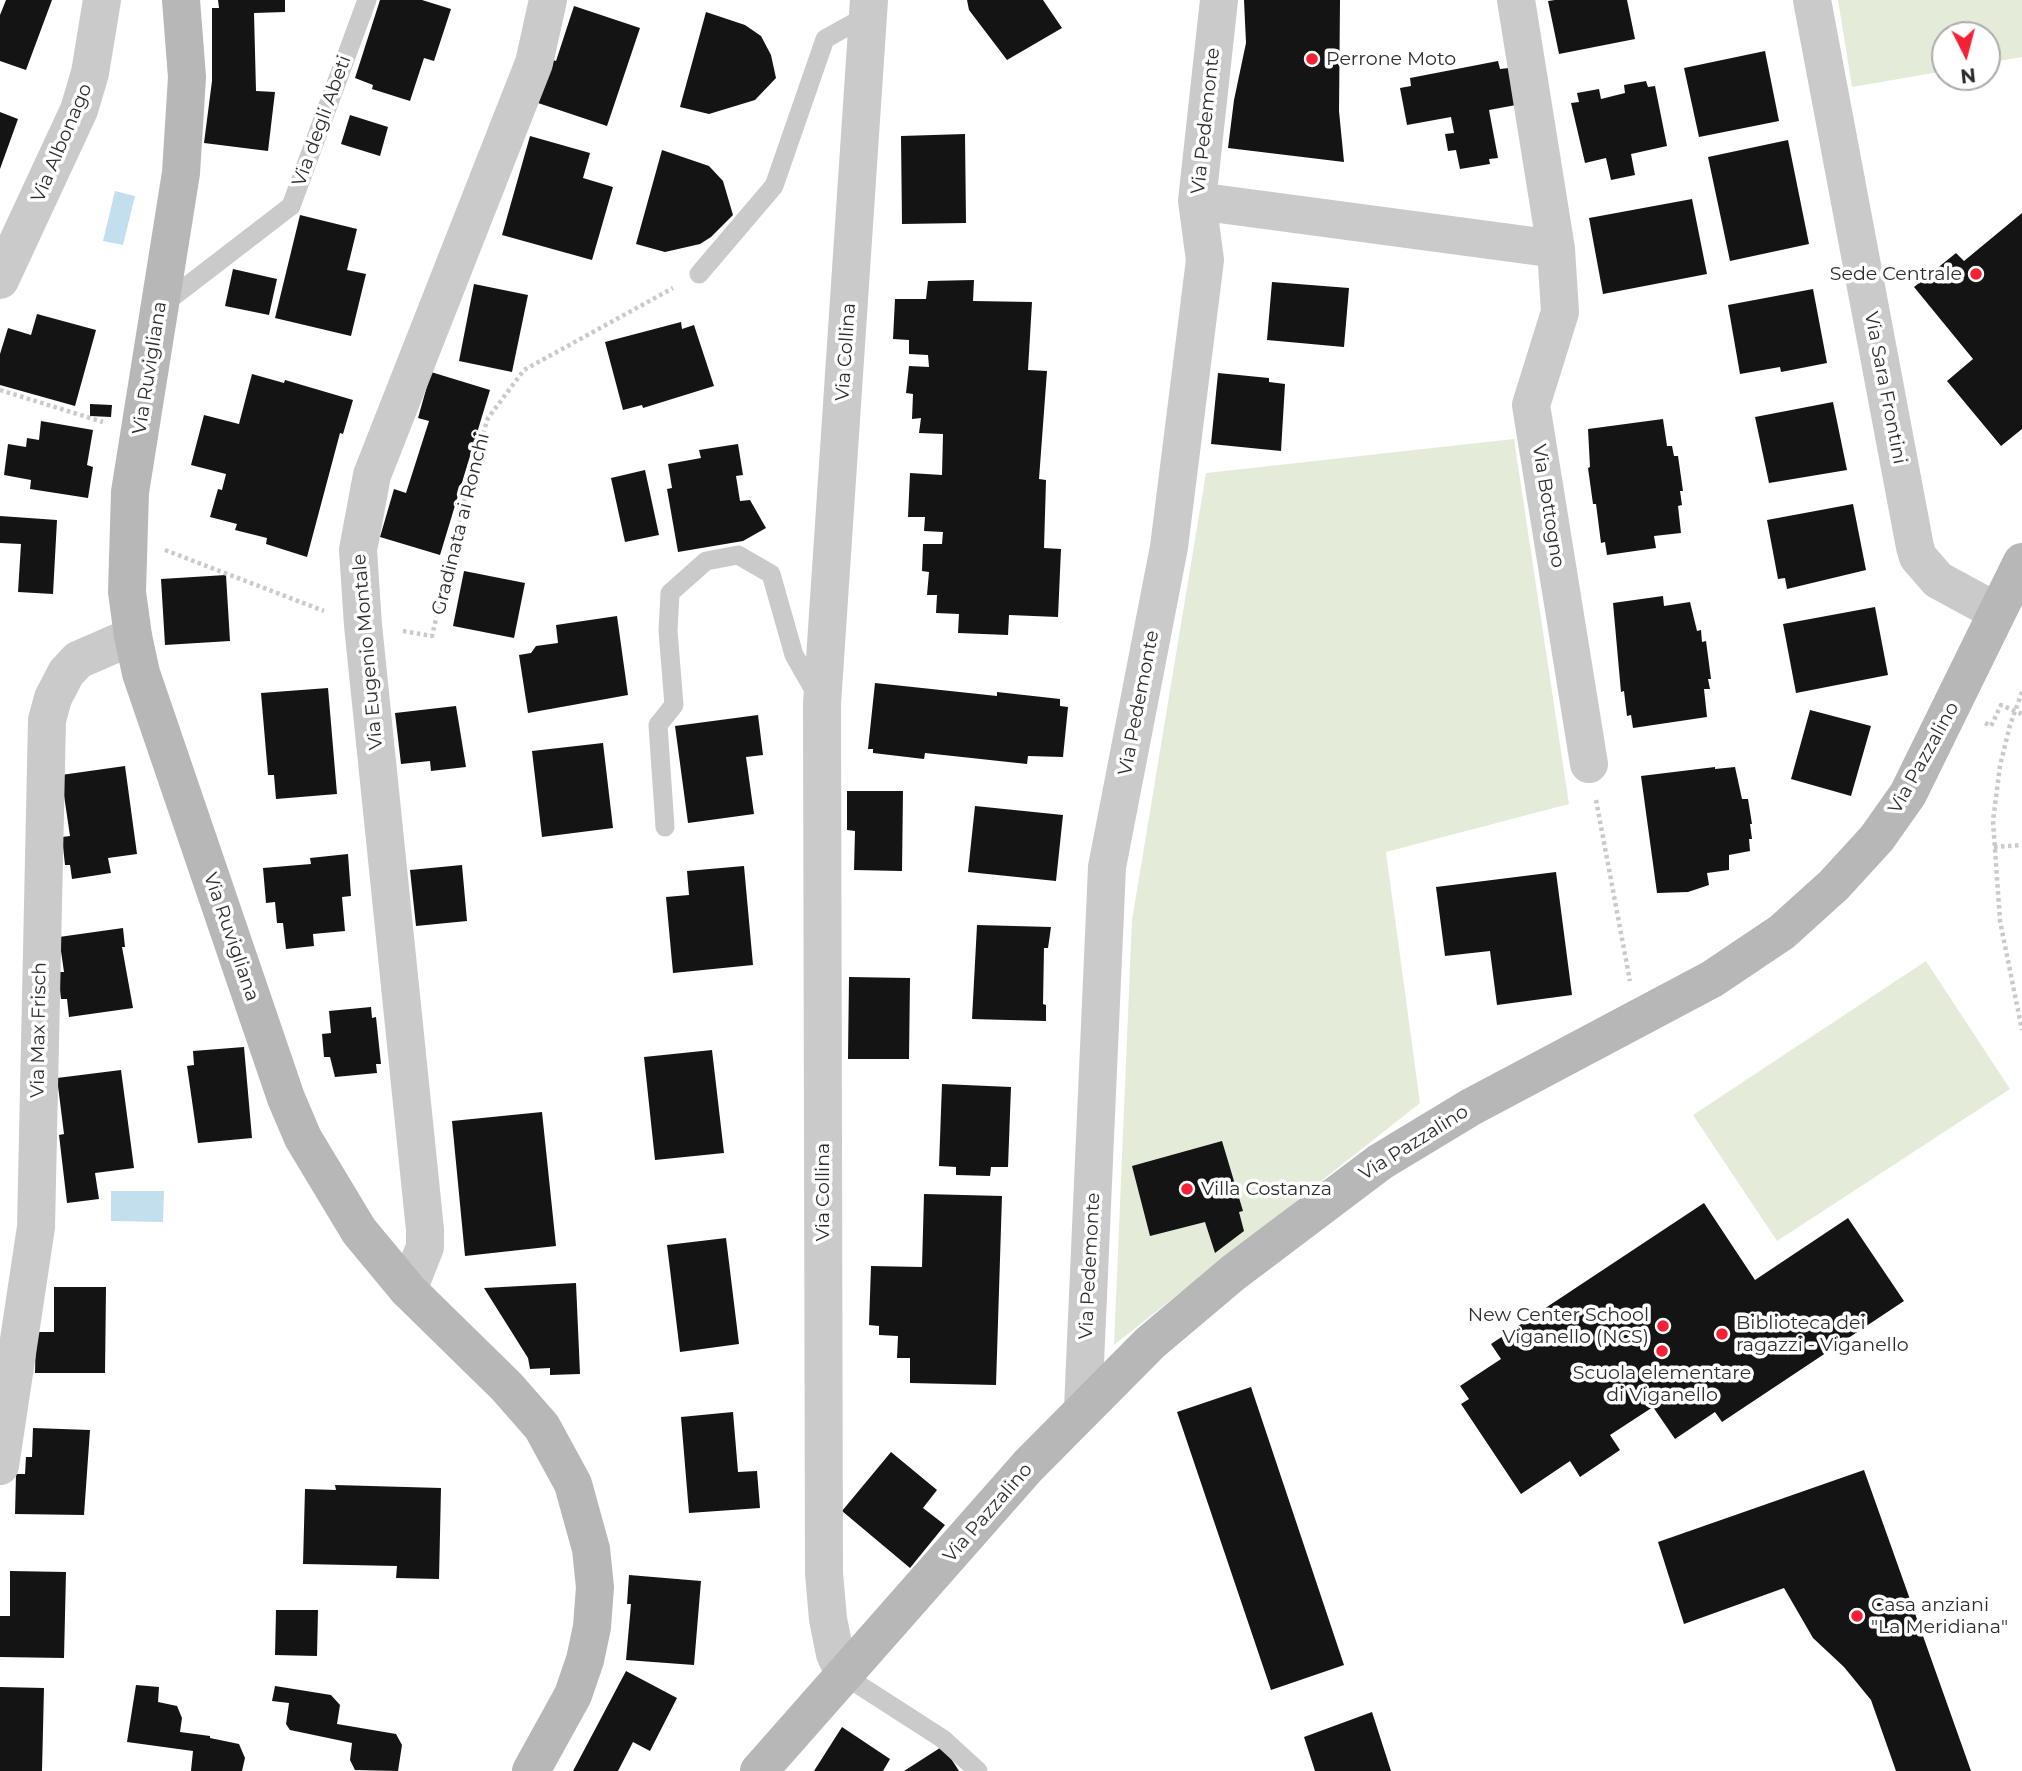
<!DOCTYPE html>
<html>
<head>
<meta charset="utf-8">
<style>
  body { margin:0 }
  #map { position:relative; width:2022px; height:1771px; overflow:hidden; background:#fff; font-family:Montserrat,sans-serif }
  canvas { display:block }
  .north { position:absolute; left:1931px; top:21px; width:70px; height:70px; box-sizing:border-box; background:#fff; border:2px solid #ababab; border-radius:50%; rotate:174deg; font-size:19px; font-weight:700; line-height:28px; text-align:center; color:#2d2d2d }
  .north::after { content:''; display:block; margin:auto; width:24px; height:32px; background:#f32036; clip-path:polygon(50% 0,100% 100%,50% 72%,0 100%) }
</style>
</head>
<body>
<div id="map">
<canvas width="2022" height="1771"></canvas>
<div class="north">N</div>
</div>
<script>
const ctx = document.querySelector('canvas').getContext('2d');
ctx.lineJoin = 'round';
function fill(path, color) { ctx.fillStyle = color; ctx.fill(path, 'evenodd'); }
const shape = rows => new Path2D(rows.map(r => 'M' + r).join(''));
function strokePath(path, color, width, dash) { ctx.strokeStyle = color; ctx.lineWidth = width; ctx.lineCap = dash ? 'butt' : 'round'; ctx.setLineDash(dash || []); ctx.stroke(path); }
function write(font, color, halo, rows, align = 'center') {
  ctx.font = font + ' Montserrat,sans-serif'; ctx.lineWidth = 7; ctx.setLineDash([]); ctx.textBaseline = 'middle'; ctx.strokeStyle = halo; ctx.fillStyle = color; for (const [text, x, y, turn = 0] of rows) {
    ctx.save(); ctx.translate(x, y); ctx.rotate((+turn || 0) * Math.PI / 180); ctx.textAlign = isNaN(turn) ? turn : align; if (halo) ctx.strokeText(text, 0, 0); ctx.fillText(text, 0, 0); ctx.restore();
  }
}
const green = shape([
  [1838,0,2022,0,2022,57,1987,63,1987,35,1945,35,1945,71,1852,87],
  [1514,439,1569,804,1386,852,1420,1103,1114,1345,1132,920,1206,473],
  [1926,961,2010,1089,1777,1241,1693,1115]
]);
const water = shape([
  [115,191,135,196,123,245,103,241],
  [111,1191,164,1191,163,1222,111,1221]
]);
const building = shape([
  [6,0,52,0,26,70,0,61,0,15],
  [218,0,285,0,285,12,254,13,256,91,275,92,268,151,204,143,212,81,212,8,219,8],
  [380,0,422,0,451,9,434,61,424,58,410,101,372,89,373,85,355,78],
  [967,0,1043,0,1062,28,1007,60,969,10],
  [1244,0,1340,0,1339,111,1344,162,1228,148,1234,100,1246,43],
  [1555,0,1627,0,1635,39,1559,54,1548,1],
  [574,6,640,28,607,126,532,101,546,58,556,61],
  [706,12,745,25,761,36,771,55,776,78,755,100,709,114,680,107],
  [1765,51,1779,121,1699,137,1684,68],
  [1498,61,1500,69,1509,68,1516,105,1489,110,1498,158,1489,159,1490,164,1460,169,1456,150,1448,151,1445,134,1454,133,1451,117,1407,125,1400,88,1411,86,1410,78],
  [1646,81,1648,87,1655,86,1667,146,1631,154,1635,175,1611,180,1606,158,1585,163,1571,103,1579,102,1577,93,1599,89,1601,99,1625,93,1624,85],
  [0,112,18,119,0,169],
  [350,115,388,127,380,156,341,144],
  [965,134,966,223,902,224,901,136],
  [530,136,590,153,583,178,613,187,592,260,502,235],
  [1788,140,1809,244,1730,261,1708,157],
  [662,150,709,166,723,181,733,215,711,237,700,244,665,252,636,244],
  [1692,199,1707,274,1603,294,1589,218],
  [2022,213,2022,429,2001,446,1947,381,1973,359,1914,287,1956,253,1964,261],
  [300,215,357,229,347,270,366,274,351,336,275,318],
  [233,269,277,279,269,315,225,306],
  [974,280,973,301,1032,302,1028,370,1047,371,1039,479,1046,480,1044,548,1061,549,1058,617,1009,615,1008,635,958,633,959,614,936,613,937,595,927,595,929,572,922,571,923,544,942,544,943,532,924,531,925,517,908,517,910,473,942,475,943,434,919,433,921,418,912,419,913,394,906,393,909,366,929,367,928,355,909,354,909,340,893,339,895,299,926,299,928,281],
  [1272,282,1349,288,1344,347,1267,340],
  [474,284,528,295,512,372,459,361],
  [1813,289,1827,363,1781,372,1780,367,1740,374,1728,305],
  [37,314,96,330,75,406,0,385,0,354,8,328,31,335],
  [681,322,682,329,694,325,714,386,643,408,642,405,623,410,605,342],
  [431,372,490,390,440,555,380,537,394,489,406,493,429,421,418,418],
  [1218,373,1269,378,1269,382,1285,384,1281,451,1211,444],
  [252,374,284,383,285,380,353,400,343,434,340,433,307,557,266,544,267,538,235,530,237,524,210,517,218,489,222,490,226,474,191,465,204,415,239,424],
  [1833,402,1847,470,1769,483,1755,417],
  [90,404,112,405,111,417,90,416],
  [1663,419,1667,446,1672,446,1674,456,1678,456,1683,491,1680,491,1682,505,1678,506,1681,533,1654,536,1656,548,1607,555,1605,542,1601,543,1596,504,1593,504,1588,468,1590,467,1588,429],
  [41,421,93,430,87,465,93,467,88,498,30,489,31,480,4,475,8,444,26,447,27,438,39,440],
  [738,444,743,475,736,476,740,501,750,500,766,528,743,541,678,552,667,489,672,488,668,464,701,458,699,450],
  [645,470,659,535,625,542,611,478],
  [1853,504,1866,570,1787,589,1785,578,1778,579,1767,520],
  [0,516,57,520,53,594,18,592,21,544,0,543],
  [464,571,525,583,514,638,453,626],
  [226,575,230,641,165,645,161,579],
  [1663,596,1664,606,1690,602,1697,631,1701,630,1702,642,1706,641,1711,679,1708,679,1710,689,1704,689,1707,717,1633,728,1631,715,1627,716,1624,691,1621,692,1613,603],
  [1875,607,1888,675,1796,693,1783,624],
  [617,616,628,695,528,713,519,655,531,653,536,646,558,643,556,625],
  [875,683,997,696,997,692,1060,699,1060,706,1068,707,1063,757,1028,756,1027,764,925,753,924,759,873,753,873,749,868,749],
  [328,688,337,794,276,799,274,775,268,775,261,693],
  [456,706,466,767,431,771,430,761,401,764,395,713],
  [1810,710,1871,726,1851,796,1791,779],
  [758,715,763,755,746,757,754,814,688,823,675,726],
  [603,743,613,828,542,837,532,751],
  [125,766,137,854,108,858,111,873,72,879,70,865,65,865,62,837,70,836,61,775],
  [1715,767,1715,769,1735,767,1742,799,1748,799,1752,824,1750,824,1752,839,1749,839,1750,851,1729,855,1729,870,1707,873,1709,885,1688,892,1657,893,1641,776],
  [847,791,903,791,902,871,854,870,855,831,847,830],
  [975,806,1063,815,1056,881,968,872],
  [348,854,351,896,342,897,345,931,313,934,314,946,286,949,283,923,277,923,275,902,266,903,263,868,311,864,310,858],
  [462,865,467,921,416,926,410,870],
  [744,866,753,965,673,973,666,897,689,895,687,871],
  [1556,872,1572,995,1497,1005,1490,951,1445,956,1436,887],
  [977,925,1051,927,1048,948,1044,948,1043,1004,1046,1005,1046,1021,972,1019],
  [123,928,125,947,122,947,133,1008,69,1017,67,999,61,999,58,972,64,972,59,937],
  [849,977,910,978,909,1059,848,1059],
  [371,1007,372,1018,376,1017,381,1064,376,1064,377,1073,335,1077,330,1057,324,1057,322,1034,331,1033,329,1011],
  [244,1047,252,1138,198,1143,187,1066,194,1065,193,1051],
  [712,1050,724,1153,655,1160,644,1057],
  [121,1070,134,1168,95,1173,99,1199,67,1203,59,1135,64,1134,57,1078],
  [942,1084,1011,1087,1008,1167,991,1167,990,1176,956,1175,956,1167,939,1166],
  [542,1112,556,1246,465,1256,452,1121],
  [1222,1141,1243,1211,1239,1212,1244,1231,1215,1253,1205,1222,1150,1236,1132,1166],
  [924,1194,1002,1196,996,1385,910,1383,910,1358,897,1358,898,1336,879,1335,879,1326,869,1325,871,1266,922,1267],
  [1704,1203,1755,1280,1848,1218,1904,1301,1722,1422,1715,1412,1675,1439,1653,1407,1610,1435,1620,1450,1580,1477,1570,1461,1521,1494,1461,1404,1469,1399,1460,1386,1501,1359,1491,1344],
  [726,1238,739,1344,680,1352,667,1245],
  [576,1283,580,1374,550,1375,550,1368,530,1369,528,1358,484,1288],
  [54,1287,106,1287,105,1373,35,1373,36,1332,54,1332],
  [1251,1387,1344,1665,1271,1690,1177,1412],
  [733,1412,738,1472,757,1471,760,1508,689,1513,681,1417],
  [33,1428,90,1430,84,1515,15,1514,16,1474,25,1474,26,1457,32,1457],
  [891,1452,937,1490,923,1508,945,1525,910,1568,842,1511],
  [1864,1470,1971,1771,1896,1771,1871,1700,1844,1667,1813,1638,1784,1588,1684,1624,1658,1542],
  [335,1485,441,1488,439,1579,396,1578,397,1566,303,1564,305,1489,336,1490],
  [10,1571,66,1572,64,1658,0,1657,0,1616,10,1616],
  [629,1575,701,1581,694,1665,626,1660,631,1604,627,1604],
  [276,1610,318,1610,317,1656,275,1655],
  [626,1671,677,1698,650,1751,633,1742,618,1771,573,1771],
  [136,1685,159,1687,158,1702,177,1706,182,1718,180,1732,210,1736,210,1738,239,1744,245,1758,242,1771,191,1771,193,1751,127,1742],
  [275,1686,331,1695,340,1705,337,1724,396,1734,402,1745,398,1771,355,1770,350,1760,352,1743,290,1730,286,1724,289,1703,272,1701],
  [0,1687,44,1688,42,1771,0,1771],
  [1372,1712,1391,1771,1315,1771,1304,1737],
  [842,1727,890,1759,883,1771,814,1771],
  [943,1746,959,1771,904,1771]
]);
const path = shape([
  [0,390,103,422],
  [165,550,324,611],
  [403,631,432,636,472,467,488,418,524,370,673,288],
  [2022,692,2010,725,2000,766,1993,821,2000,921,2022,1030],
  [1985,723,1991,726,2001,705,2022,714],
  [1596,800,1630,981],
  [1994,847,2022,845]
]);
const service = shape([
  [699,274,774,186,825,39,868,15],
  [161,306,291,206,367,0],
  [665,827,658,725,674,705,668,631,670,593,706,561,738,555,771,574,794,655,818,697],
  [845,1676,943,1739,978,1771]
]);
const minor = shape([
  [1516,0,1556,249,1560,312,1531,405,1589,764],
  [1812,0,1915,547,1918,557,1938,580,1997,612],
  [1197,201,1556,249],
  [0,280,79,110,90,73,102,0],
  [408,1290,425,1247,425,1230,363,625,358,550,372,475,534,63,548,0],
  [1083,1408,1107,867,1169,547,1205,260,1197,201,1219,0],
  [0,1466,36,1227,47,720,53,698,66,673,78,660,133,636],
  [845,1676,835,1654,828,1619,824,1573,822,704,869,0]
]);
const secondary = shape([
  [181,0,187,77,181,173,130,492,127,592,133,636,141,673,286,1098,303,1138,359,1231,408,1290,507,1387,542,1427,573,1484,591,1549,595,1587,592,1627,585,1660,573,1695,531,1771],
  [759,1771,1028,1466,1150,1343,1233,1273,1380,1162,1471,1107,1712,979,1782,932,1834,885,1877,838,1908,794,2022,562]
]);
const markers = [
  [1312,59,7,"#f32036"],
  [1976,274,7,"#f32036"],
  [1187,1189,7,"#f32036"],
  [1663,1326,7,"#f32036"],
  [1722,1334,7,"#f32036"],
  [1662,1351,7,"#f32036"],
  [1857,1616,7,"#f32036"]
];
const poiNames = [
  ["Perrone Moto",1326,59],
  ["Sede Centrale",1962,274,"right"],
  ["Villa Costanza",1201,1189],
  ["New Center School",1649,1315,"right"],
  ["Viganello (NCS)",1649,1337,"right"],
  ["Biblioteca dei",1736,1323],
  ["ragazzi - Viganello",1736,1345],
  ["Scuola elementare",1662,1373,"center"],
  ["di Viganello",1662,1395,"center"],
  ["Casa anziani",1871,1605],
  ["\"La Meridiana\"",1871,1627]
];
const streetNames = [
  ["Via degli Abeti",322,121,-70],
  ["Via Pedemonte",1206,121,-84],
  ["Via Albonago",62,143,-67],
  ["Via Collina",846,352,-86],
  ["Via Ruvigliana",150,368,-81],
  ["Via Sara Frontini",1885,388,79],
  ["Via Bottogno",1548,506,81],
  ["Gradinata ai Ronchi",461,524,-76],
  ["Via Eugenio Montale",368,652,-95],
  ["Via Pedemonte",1139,703,-79],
  ["Via Pazzalino",1924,758,-61],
  ["Via Ruvigliana",231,937,71],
  ["Via Max Frisch",39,1030,-89],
  ["Via Pazzalino",1414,1143,-32],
  ["Via Collina",823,1192,-90],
  ["Via Pedemonte",1090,1266,-87],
  ["Via Pazzalino",988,1513,-49]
];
fill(green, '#e4ecd9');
fill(water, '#c3dfee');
fill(building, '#141414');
strokePath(path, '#cacaca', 4.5, [3.5, 3.5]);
strokePath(service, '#cacaca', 19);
strokePath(minor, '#cacaca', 38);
strokePath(secondary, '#b7b7b7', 38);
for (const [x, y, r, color] of markers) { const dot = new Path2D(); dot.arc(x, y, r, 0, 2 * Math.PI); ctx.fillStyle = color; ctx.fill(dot); strokePath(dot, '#fff', 2.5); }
write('19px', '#2d2d2d', '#fff', poiNames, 'left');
write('19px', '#2d2d2d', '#fff', streetNames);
</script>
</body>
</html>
